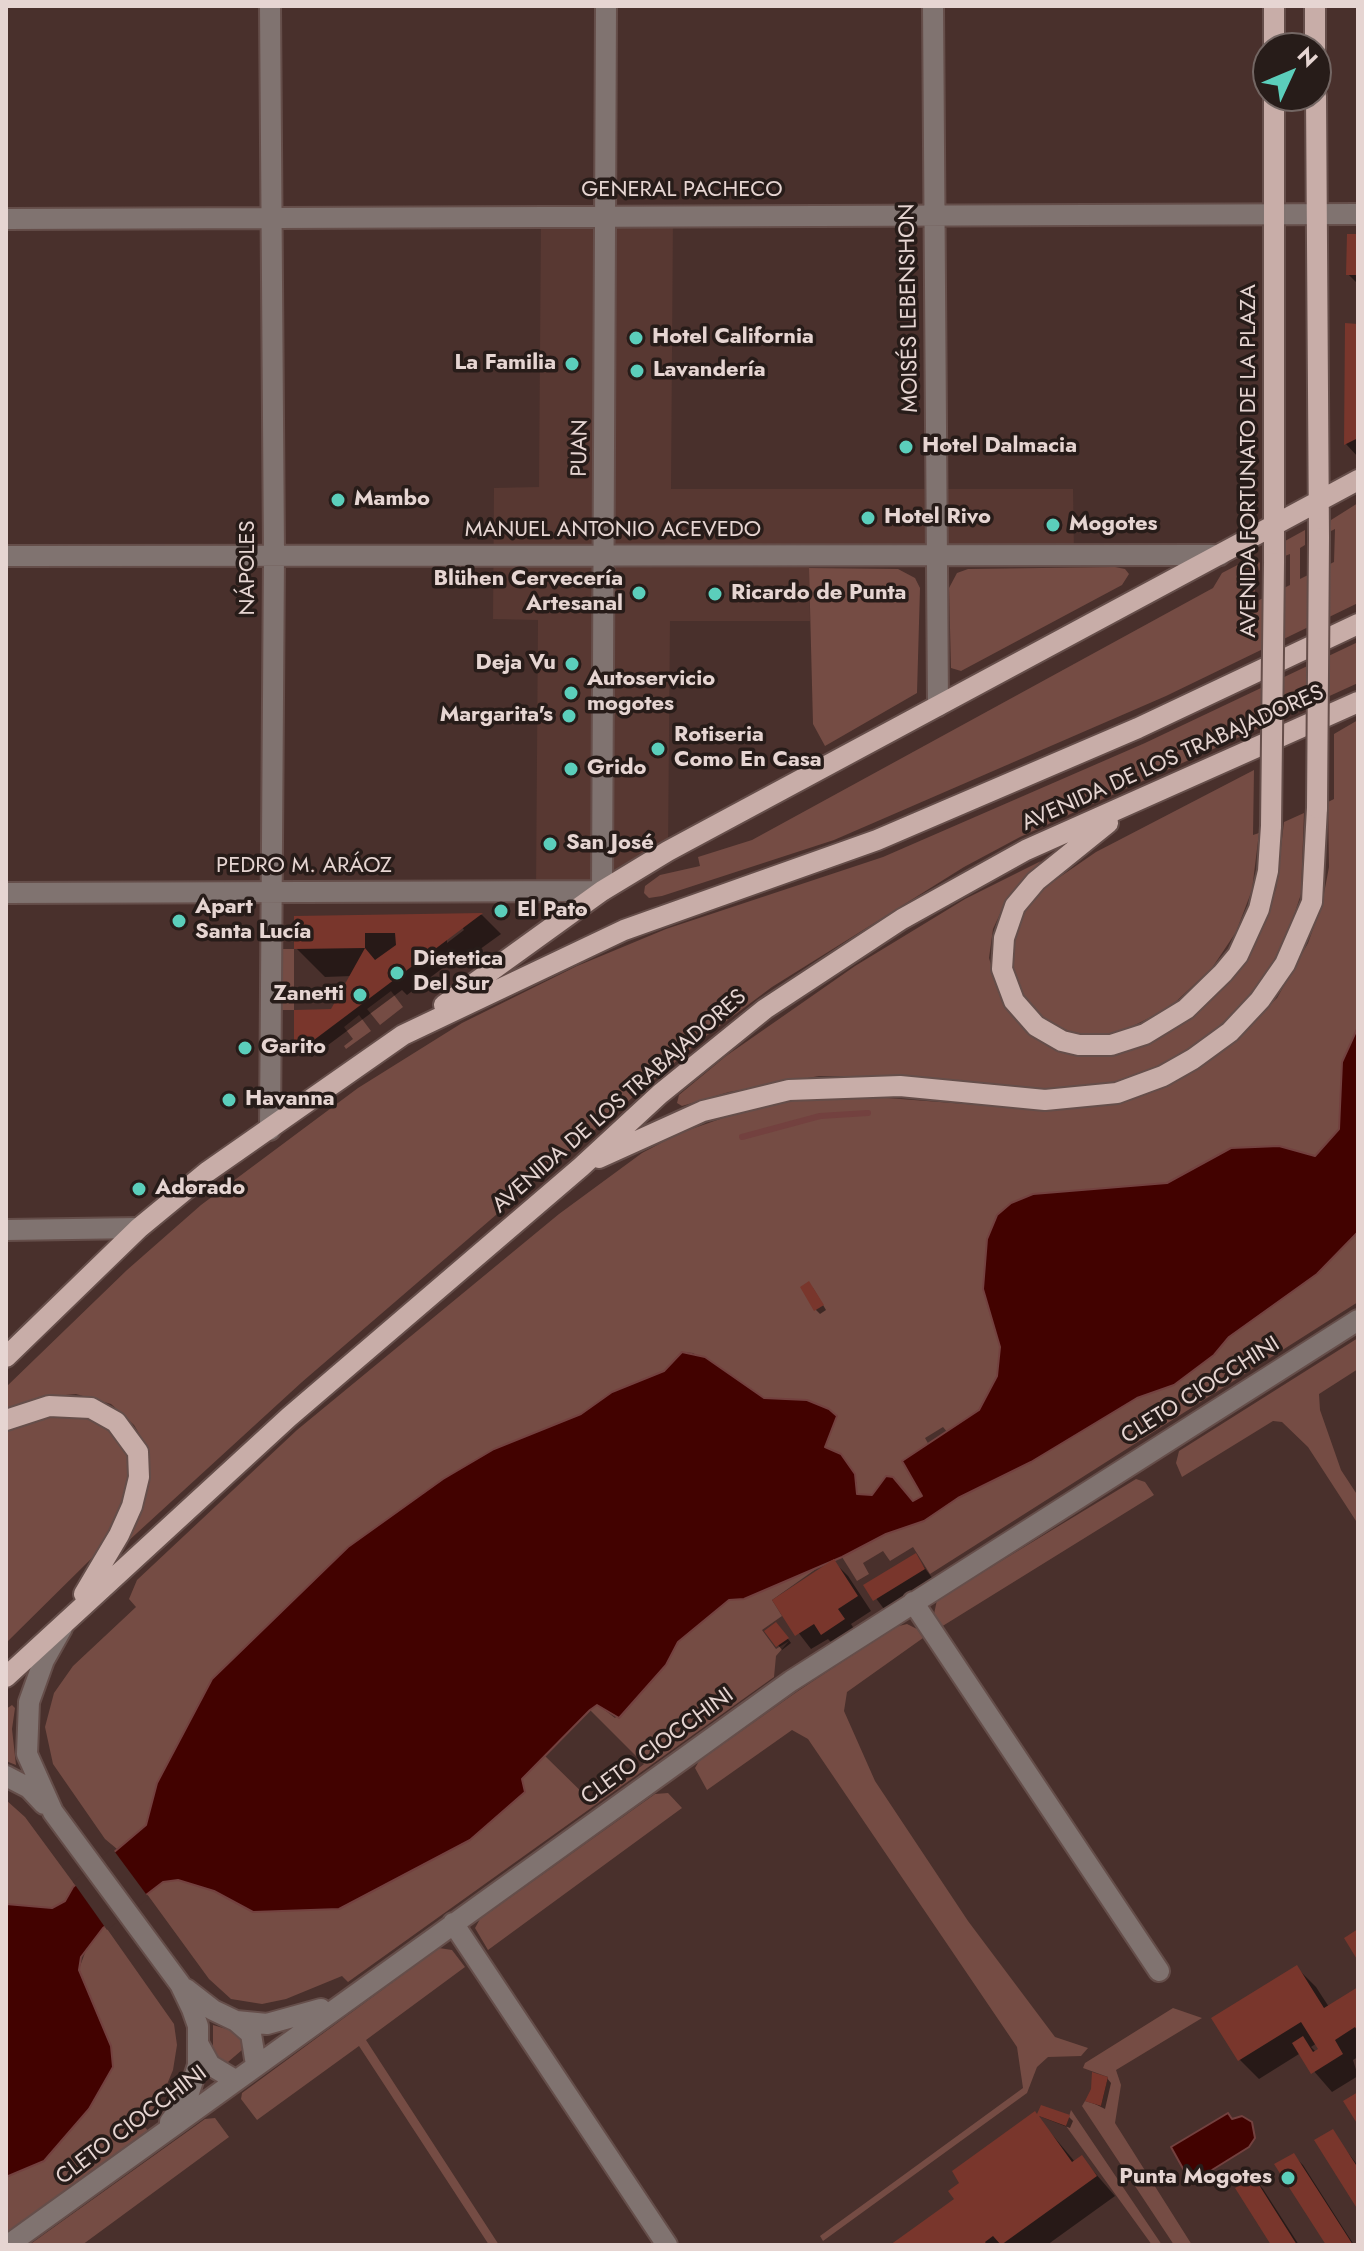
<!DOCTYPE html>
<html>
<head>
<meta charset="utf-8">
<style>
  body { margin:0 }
  #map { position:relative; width:1364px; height:2251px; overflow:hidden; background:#49302c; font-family:Jost,sans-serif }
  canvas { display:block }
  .frame { position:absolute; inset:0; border:8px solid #e6d5d2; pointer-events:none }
  .north { position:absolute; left:1252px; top:32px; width:80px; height:80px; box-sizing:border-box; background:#271c19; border:2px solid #736663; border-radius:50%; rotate:46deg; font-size:22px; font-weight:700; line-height:32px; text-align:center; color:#e6d5d2 }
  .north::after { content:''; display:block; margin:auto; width:28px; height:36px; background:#5bcebb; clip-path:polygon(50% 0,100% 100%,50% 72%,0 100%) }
</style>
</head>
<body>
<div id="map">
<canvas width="1364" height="2251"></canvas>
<div class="frame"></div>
<div class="north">N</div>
</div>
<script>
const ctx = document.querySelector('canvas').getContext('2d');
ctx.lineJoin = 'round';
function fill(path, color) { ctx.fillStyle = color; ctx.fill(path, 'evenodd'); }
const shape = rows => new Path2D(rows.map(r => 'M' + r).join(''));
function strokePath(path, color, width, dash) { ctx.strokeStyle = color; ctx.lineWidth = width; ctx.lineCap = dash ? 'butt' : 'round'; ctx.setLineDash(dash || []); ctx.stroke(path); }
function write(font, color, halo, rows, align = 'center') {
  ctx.font = font + ' Jost,sans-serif'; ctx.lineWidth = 7; ctx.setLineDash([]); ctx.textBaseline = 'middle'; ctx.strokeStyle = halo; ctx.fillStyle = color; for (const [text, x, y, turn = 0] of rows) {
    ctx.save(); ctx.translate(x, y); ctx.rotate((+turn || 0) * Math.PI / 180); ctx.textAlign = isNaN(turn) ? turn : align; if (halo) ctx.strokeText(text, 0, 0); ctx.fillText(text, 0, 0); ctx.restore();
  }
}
const built = shape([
  [673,215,671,489,1073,489,1074,555,809,555,810,621,670,621,668,851,602,891,536,891,538,620,493,619,494,488,539,487,541,216]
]);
const green = shape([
  [1358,503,1358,603,1166,696,834,840,662,896,649,898,644,893,645,886,660,875,700,866,698,857,752,840,1213,588,1222,573,1249,559,1255,558,1260,563,1260,570,1255,574,1255,602,1290,585,1290,554,1285,556,1285,541,1305,530,1305,545,1300,548,1300,579,1334,562,1335,529,1329,532,1331,520],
  [1115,567,1125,569,1129,574,1122,585,961,671,951,668,949,588,957,573,968,569],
  [809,568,898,569,915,578,920,588,917,693,825,746,813,724],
  [1358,642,1358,683,1020,837,964,867,772,987,705,1037,642,1090,631,1078,623,1086,633,1097,302,1382,125,1544,148,1464,145,1444,134,1425,111,1404,76,1394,44,1397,6,1410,6,1387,127,1270,201,1205,358,1088,462,1023,577,966,666,929,883,857,1145,743],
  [1358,720,1358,1027,1342,1062,1339,1130,1315,1156,1279,1146,1198,1168,1167,1183,1033,1194,997,1332,1000,1347,997,1376,979,1409,948,1433,943,1427,925,1438,929,1445,903,1461,923,1496,913,1502,893,1477,886,1476,872,1495,856,1494,857,1483,825,1448,835,1422,807,1400,764,1398,693,1353,682,1352,664,1371,612,1392,581,1414,494,1449,443,1479,348,1547,157,1783,146,1825,117,1849,105,1839,53,1764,45,1727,54,1693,73,1666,136,1607,129,1599,137,1580,297,1430,559,1214,642,1153,680,1133,740,1112,802,1099,861,1096,1032,1109,1090,1106,1167,1085,1219,1054,1277,998,1308,943,1322,904,1329,867,1328,802,1334,799,1334,734],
  [1254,770,1253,835,1259,833,1252,890,1236,932,1212,968,1169,1008,1121,1032,1080,1036,1044,1020,1018,990,1010,963,1011,948,1025,908,1038,892,1096,852],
  [1304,813,1301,894,1289,930,1270,968,1244,1003,1211,1035,1152,1070,1107,1085,1049,1091,900,1076,819,1076,729,1092,682,1106,677,1103,679,1095,726,1056,855,966,965,899,1041,861,1006,901,993,929,989,958,1002,1002,1034,1038,1074,1055,1106,1057,1153,1042,1202,1008,1232,979,1252,951,1276,889,1284,822],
  [282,949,294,949,294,1010,281,1010],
  [391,991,403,1007,380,1025,367,1009],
  [359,1015,371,1031,346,1049,344,1046,353,1039,344,1027],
  [1358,1232,1358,1302,930,1574,913,1547,890,1561,883,1551,863,1563,869,1574,857,1581,842,1557,886,1534,924,1521,958,1498,1031,1462,1137,1398,1174,1385,1214,1355,1229,1337,1317,1274],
  [1358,1338,1358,1369,1319,1394,1320,1410,1341,1470,1358,1496,1358,1524,1308,1447,1282,1422,1273,1421,1182,1477,1176,1463,1179,1451],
  [78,1412,103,1422,129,1450,132,1481,113,1527,94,1556,6,1643,6,1426,31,1417],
  [1136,1479,1145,1482,1154,1495,941,1627,934,1614,937,1600],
  [823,1564,772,1600,782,1616,762,1630,776,1649,789,1641,776,1656,774,1677,348,1982,342,1976,286,1999,262,2004,231,1999,209,1979,147,1894,163,1882,178,1880,214,1891,253,1912,339,1909,522,1779,545,1756,594,1804,644,1764,590,1710,597,1704,615,1718,666,1665,678,1642,729,1600,744,1599],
  [907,1624,917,1629,923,1638,847,1692,844,1711,875,1781,968,1921,1055,2037,1088,2048,1081,2056,1048,2057,1037,2067,1027,2093,823,2241,820,2236,1023,2088,1017,2047,808,1739,792,1730,707,1790,695,1768,699,1761,798,1691,895,1627],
  [12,1705,15,1708,12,1729,16,1765,6,1761,6,1709],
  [668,1793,682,1808,488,1950,475,1928,480,1919,655,1794],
  [6,1800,25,1817,75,1885,66,1900,52,1908,6,1904],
  [105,1926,174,2024,177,2045,173,2070,160,2101,141,2122,148,2131,6,2234,6,2177,44,2161,89,2109,111,2046,79,1969,89,1942],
  [439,1948,452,1950,465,1967,366,2040,499,2245,489,2245,359,2046,257,2120,241,2099,242,2093],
  [1173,2008,1202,2018,1116,2070,1121,2085,1115,2123,1192,2245,1174,2245,1082,2106,1085,2101,1101,2106,1108,2077,1083,2068,1085,2063],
  [213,2025,240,2033,242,2050,228,2062,221,2063,213,2057],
  [1071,2110,1162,2245,1152,2245,1066,2126],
  [215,2118,229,2137,82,2245,29,2245,205,2119]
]);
const water = shape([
  [1358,1027,1358,1232,1317,1274,1229,1337,1214,1355,1174,1385,1137,1398,1031,1462,958,1498,924,1521,886,1534,842,1557,744,1599,729,1600,678,1642,666,1665,619,1718,597,1705,590,1710,522,1779,525,1792,470,1840,339,1909,253,1912,214,1891,178,1880,163,1882,103,1928,81,1957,79,1970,111,2046,113,2067,89,2109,44,2161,6,2177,6,1904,52,1908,65,1901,73,1887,146,1825,157,1783,212,1679,348,1547,443,1479,494,1449,581,1414,612,1392,664,1371,682,1352,705,1357,764,1398,807,1400,829,1409,837,1416,825,1447,841,1454,855,1474,857,1494,872,1495,886,1476,893,1477,913,1501,922,1496,902,1461,979,1410,997,1376,1000,1347,983,1289,987,1239,997,1215,1011,1203,1033,1194,1167,1183,1231,1148,1279,1146,1315,1156,1339,1129,1342,1062,1358,1027],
  [1228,2113,1232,2119,1242,2116,1252,2122,1255,2138,1249,2147,1191,2183,1171,2147,1228,2113]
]);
const pier = shape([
  [112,1848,149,1898,107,1930,73,1882]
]);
const shadow = shape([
  [1358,236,1358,284,1348,274],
  [1347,325,1358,326,1358,457,1346,444],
  [482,915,501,934,465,960,460,955,407,995,402,990,312,1057,296,1044,332,1011,352,976,325,977,296,948,296,918],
  [462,927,464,930,447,943,447,938],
  [813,1288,826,1310,820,1314,816,1310],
  [915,1555,933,1579,884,1609,866,1585],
  [834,1562,848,1576,871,1611,851,1624,858,1635,837,1648,828,1639,811,1649,774,1601],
  [780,1628,791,1643,782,1650,767,1631],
  [1296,1967,1316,1987,1329,2007,1358,1989,1358,2057,1353,2060,1358,2076,1332,2092,1299,2054,1259,2079,1239,2059],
  [1317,2043,1321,2050,1317,2053,1311,2047],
  [1107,2078,1111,2083,1105,2109,1087,2100],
  [1035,2114,1075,2162,1082,2158,1115,2196,1047,2245,893,2245,957,2199],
  [1039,2116,1069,2117,1073,2121,1070,2128],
  [1332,2131,1358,2166,1358,2206],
  [1293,2155,1303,2165,1354,2245,1328,2245],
  [1254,2179,1263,2189,1299,2245,1273,2245]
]);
const stream = shape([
  [742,1137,820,1116,868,1113]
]);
const building = shape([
  [1347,234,1358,234,1358,275,1346,275],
  [1345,323,1358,324,1358,438,1344,445],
  [483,913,302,1049,294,1045,294,1010,331,1009,365,948,294,949,294,916],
  [365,933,395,933,396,945,375,960,365,948],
  [809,1281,824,1305,814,1311,800,1287],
  [916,1553,925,1569,873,1601,863,1585],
  [834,1559,858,1596,838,1609,845,1619,821,1635,814,1624,795,1636,772,1600],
  [776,1622,789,1638,776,1647,764,1631],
  [1358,1929,1358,1961,1344,1938],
  [1297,1965,1324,2008,1358,1987,1358,2032,1355,2027,1335,2040,1343,2054,1311,2074,1292,2043,1303,2036,1313,2052,1318,2049,1301,2022,1238,2061,1211,2018],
  [1092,2072,1108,2077,1101,2106,1085,2101,1091,2089],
  [1358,2092,1358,2125,1343,2101],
  [1041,2105,1070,2115,1066,2126,1039,2116,1072,2162,1082,2155,1097,2176,1001,2245,993,2236,985,2242,987,2245,890,2245,954,2199,948,2191,959,2183,952,2171,1035,2111,1037,2114],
  [1333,2129,1358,2168,1358,2210,1314,2140],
  [1294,2153,1353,2245,1326,2245,1274,2164],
  [1254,2177,1297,2245,1271,2245,1235,2188]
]);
const minor = shape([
  [933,6,938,706],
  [6,219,1358,214],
  [6,556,1220,555],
  [6,893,602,891,606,6],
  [270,1130,274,555,270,6],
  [6,1230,139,1228],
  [913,1602,1159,1971],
  [62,1628,44,1660,29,1702,27,1754,53,1812,180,1984,192,2009,198,2026,198,2065,187,2099,170,2122],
  [6,1776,29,1788,44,1804],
  [453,1923,667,2245],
  [186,1989,213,2010,236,2021,267,2024,321,2009],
  [236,2021,251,2034,256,2065],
  [199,2045,210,2065,235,2080],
  [8,2245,791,1681,1358,1320]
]);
const major = shape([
  [1274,6,1274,48],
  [1315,6,1315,48],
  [1316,96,1319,538],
  [1274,563,1274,96],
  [1108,823,1036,881,1015,906,1004,938,1002,969,1014,1001,1036,1026,1062,1041,1079,1045,1111,1045,1145,1034,1186,1009,1223,973,1238,955,1259,909,1268,871,1271,826],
  [444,1005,602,891,668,851,1358,480],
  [599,1158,703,1111,789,1090,900,1086,1045,1100,1117,1093,1163,1076,1193,1059,1230,1032,1260,1000,1285,964,1312,902,1317,808],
  [6,1357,139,1228,207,1172,403,1035,624,930,877,840,1138,728,1358,624],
  [6,1420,49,1406,91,1408,116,1422,138,1452,139,1477,132,1506,119,1535,84,1594],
  [6,1677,289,1417,581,1167,660,1094,765,1009,902,919,1026,850,1358,702]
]);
const majorBridge = shape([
  [1317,808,1319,538],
  [1271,826,1274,563]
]);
const markers = [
  [636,338,8,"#5bcebb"],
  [572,364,8,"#5bcebb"],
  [637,371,8,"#5bcebb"],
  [906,447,8,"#5bcebb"],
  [338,500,8,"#5bcebb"],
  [868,518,8,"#5bcebb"],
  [1053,525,8,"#5bcebb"],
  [639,593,8,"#5bcebb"],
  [715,594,8,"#5bcebb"],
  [572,664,8,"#5bcebb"],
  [571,693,8,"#5bcebb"],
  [569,716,8,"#5bcebb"],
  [658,749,8,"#5bcebb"],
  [571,769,8,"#5bcebb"],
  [550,844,8,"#5bcebb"],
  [501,911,8,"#5bcebb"],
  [179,921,8,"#5bcebb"],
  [397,973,8,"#5bcebb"],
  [360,995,8,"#5bcebb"],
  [245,1048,8,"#5bcebb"],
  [229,1100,8,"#5bcebb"],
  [139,1189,8,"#5bcebb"],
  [1288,2178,8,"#5bcebb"]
];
const streetNames = [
  ["GENERAL PACHECO",682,191],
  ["MOISÉS LEBENSHON",910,308,-91],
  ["PUAN",581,448,-89],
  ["AVENIDA FORTUNATO DE LA PLAZA",1250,461,-90],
  ["MANUEL ANTONIO ACEVEDO",613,531],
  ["NÁPOLES",249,568,-90],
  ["AVENIDA DE LOS TRABAJADORES",1173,759,-24],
  ["PEDRO M. ARÁOZ",304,867],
  ["AVENIDA DE LOS TRABAJADORES",620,1102,-41],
  ["CLETO CIOCCHINI",1201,1391,-32],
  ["CLETO CIOCCHINI",658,1747,-36],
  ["CLETO CIOCCHINI",132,2126,-37]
];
const poiNames = [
  ["Hotel California",652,338],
  ["La Familia",556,364,"right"],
  ["Lavandería",653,371],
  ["Hotel Dalmacia",922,447],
  ["Mambo",354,500],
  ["Hotel Rivo",884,518],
  ["Mogotes",1069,525],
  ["Blühen Cervecería",623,580,"right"],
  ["Artesanal",623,605,"right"],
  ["Ricardo de Punta",731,594],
  ["Deja Vu",556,664,"right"],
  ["Autoservicio",587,680],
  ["mogotes",587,705],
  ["Margarita's",553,716,"right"],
  ["Rotiseria",674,736],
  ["Como En Casa",674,761],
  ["Grido",587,769],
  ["San José",566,844],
  ["Apart",195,908],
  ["Santa Lucía",195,933],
  ["El Pato",517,911],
  ["Dietetica",413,960],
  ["Del Sur",413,985],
  ["Zanetti",344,995,"right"],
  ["Garito",261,1048],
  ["Havanna",245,1100],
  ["Adorado",155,1189],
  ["Punta Mogotes",1272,2178,"right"]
];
fill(built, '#583832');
fill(green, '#754c44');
fill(water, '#420200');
strokePath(water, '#73413f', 2);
fill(pier, '#49302c');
fill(shadow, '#0007');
strokePath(stream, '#73413f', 6);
fill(building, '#79362c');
strokePath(minor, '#654e4a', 24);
strokePath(major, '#654e4a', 24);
strokePath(minor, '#807370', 20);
strokePath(major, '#c8ada8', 20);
strokePath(majorBridge, '#654e4a', 24, []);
strokePath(majorBridge, '#c8ada8', 20);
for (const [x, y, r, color] of markers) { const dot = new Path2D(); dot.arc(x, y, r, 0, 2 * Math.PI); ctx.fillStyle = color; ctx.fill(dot); strokePath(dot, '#271c19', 3); }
write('22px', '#e6d5d2', '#271c19', streetNames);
write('bold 22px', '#e6d5d2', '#271c19', poiNames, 'left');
</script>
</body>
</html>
